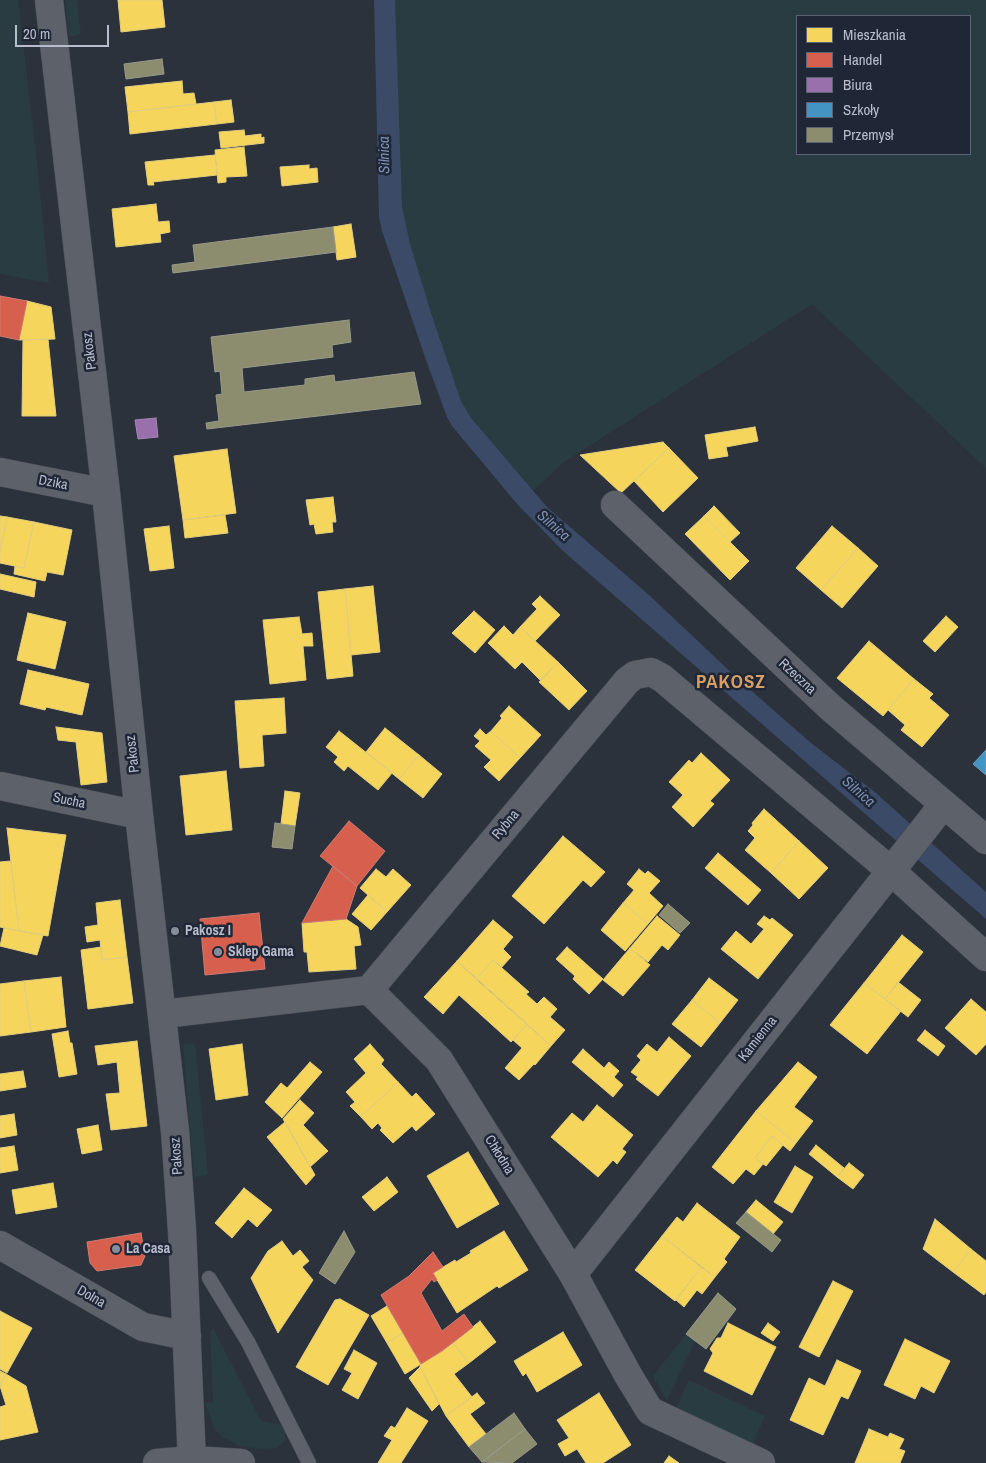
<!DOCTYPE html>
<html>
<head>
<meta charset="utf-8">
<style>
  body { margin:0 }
  #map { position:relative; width:986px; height:1463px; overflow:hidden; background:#2c323c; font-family:"Archivo Narrow",sans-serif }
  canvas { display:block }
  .legend { position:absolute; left:796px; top:15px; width:175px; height:140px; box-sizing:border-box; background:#1f2737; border:1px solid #5c6373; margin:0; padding:6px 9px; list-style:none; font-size:15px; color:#b7bdcc }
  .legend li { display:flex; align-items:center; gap:10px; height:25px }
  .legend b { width:25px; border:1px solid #5c6373 }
  .scale { position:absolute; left:15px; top:25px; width:94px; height:22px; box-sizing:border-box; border:2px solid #b7bdcc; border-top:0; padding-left:6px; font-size:15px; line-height:18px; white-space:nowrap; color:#b7bdcc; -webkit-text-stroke:4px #1f2737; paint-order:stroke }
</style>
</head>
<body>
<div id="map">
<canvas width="986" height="1463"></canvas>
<ul class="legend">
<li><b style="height:14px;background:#f6d55c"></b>Mieszkania</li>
<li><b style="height:14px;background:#d6604d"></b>Handel</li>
<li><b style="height:14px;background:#9970ab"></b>Biura</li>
<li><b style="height:14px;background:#4393c3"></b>Szkoły</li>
<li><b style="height:14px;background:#8c8c6e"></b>Przemysł</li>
</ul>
<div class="scale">20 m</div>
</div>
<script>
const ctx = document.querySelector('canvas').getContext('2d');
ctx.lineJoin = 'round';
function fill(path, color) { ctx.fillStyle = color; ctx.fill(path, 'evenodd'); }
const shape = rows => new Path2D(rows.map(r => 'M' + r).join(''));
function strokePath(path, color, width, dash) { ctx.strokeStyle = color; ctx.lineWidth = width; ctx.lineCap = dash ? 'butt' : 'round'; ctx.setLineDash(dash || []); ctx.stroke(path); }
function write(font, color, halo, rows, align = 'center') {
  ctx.font = font + ' "Archivo Narrow",sans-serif'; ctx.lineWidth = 5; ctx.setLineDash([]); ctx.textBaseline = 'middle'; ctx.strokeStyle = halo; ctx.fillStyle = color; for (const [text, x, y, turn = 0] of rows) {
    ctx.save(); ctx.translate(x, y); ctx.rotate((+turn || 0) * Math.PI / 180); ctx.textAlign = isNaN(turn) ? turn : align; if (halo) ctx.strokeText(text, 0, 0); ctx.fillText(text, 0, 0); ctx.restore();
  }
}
const green = shape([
  [0,0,18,0,37,162,49,283,0,274],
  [65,0,77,0,81,34,69,37],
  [374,0,986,0,986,468,812,304,564,462,518,505,447,417,382,231,379,217,378,190],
  [797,16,970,16,970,154,797,154],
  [195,1043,208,1175,194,1177,183,1044],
  [213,1328,261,1421,282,1425,285,1432,285,1440,277,1448,262,1449,240,1446,222,1437,215,1429,205,1403,213,1402,210,1333],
  [686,1334,695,1341,667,1400,653,1376],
  [689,1380,765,1416,752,1446,676,1408]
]);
const water = shape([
  [374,0,395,0,402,207,410,244,432,316,461,401,471,418,547,507,649,595,738,679,811,743,876,793,986,892,986,919,562,550,518,505,452,426,447,417,426,360,382,231,379,217]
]);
const homes = shape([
  [118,0,162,0,165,27,121,32,118,0],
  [182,81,183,94,194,93,196,104,128,112,125,87,182,81],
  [231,100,234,122,217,124,214,102,231,100],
  [214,102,217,124,130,134,128,112,214,102],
  [244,130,245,136,261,134,261,138,264,137,264,143,221,148,219,132,244,130],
  [244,147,247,176,226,177,226,182,218,183,215,150,244,147],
  [215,155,217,175,153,182,154,185,148,185,145,162,215,155],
  [309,165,309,169,317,168,318,182,282,186,280,167,309,165],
  [156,204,158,222,169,221,170,232,160,234,161,242,116,247,112,209,156,204],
  [351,224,356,257,337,260,333,227,351,224],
  [27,301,51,307,55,339,19,340,27,301],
  [48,339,56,416,22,416,23,340,48,339],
  [755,427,758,441,726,447,728,456,709,459,705,435,755,427],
  [663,442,669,448,621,493,580,455,663,442],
  [669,448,698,478,663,512,634,481,669,448],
  [227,449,236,513,183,520,174,456,227,449],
  [333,497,336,522,332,522,333,532,316,534,314,524,310,525,306,500,333,497],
  [714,506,740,533,730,542,704,516,714,506],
  [225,515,228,533,185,538,183,520,225,515],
  [0,516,7,517,0,552,0,516],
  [704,516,749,561,730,580,685,534,704,516],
  [7,517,34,522,24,568,0,563,0,552,7,517],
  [34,522,72,530,63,575,47,572,45,581,14,574,15,566,24,568,34,522],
  [169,526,174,568,150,571,144,529,169,526],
  [832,526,858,548,821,590,796,568,832,526],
  [858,548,878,566,842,608,821,590,858,548],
  [0,574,36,582,34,597,0,589,0,574],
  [373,586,380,652,351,655,345,589,373,586],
  [345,589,353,676,327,679,318,592,345,589],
  [540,596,560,615,535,641,520,627,537,609,532,604,540,596],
  [474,611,495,630,475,653,452,633,474,611],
  [28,613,66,622,55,669,17,660,28,613],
  [946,616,958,627,935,652,923,641,946,616],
  [299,617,302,634,312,633,313,646,303,646,306,680,270,684,263,620,299,617],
  [504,626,513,635,520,627,558,662,540,680,522,662,515,669,488,643,504,626],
  [869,641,914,679,883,716,837,678,869,641],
  [558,662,587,691,569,710,539,682,558,662],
  [28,670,89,684,82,715,46,707,45,710,20,704,28,670],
  [914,679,933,694,929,698,949,715,922,747,901,730,905,725,888,710,914,679],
  [284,698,286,733,262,735,264,766,240,768,235,701,284,698],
  [509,706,541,735,520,758,491,731,502,718,500,716,509,706],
  [56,727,102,733,107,782,81,785,76,742,58,740,56,727],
  [385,728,419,755,399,779,366,752,385,728],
  [480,729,486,735,491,731,520,758,499,781,484,767,491,760,475,746,480,741,474,736,480,729],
  [339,731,392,773,378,790,348,766,344,771,334,762,338,757,326,747,339,731],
  [701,753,730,780,710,801,714,804,693,827,672,807,683,795,669,782,689,760,692,763,701,753],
  [419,755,442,774,423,798,399,779,419,755],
  [226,771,232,830,186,835,180,776,226,771],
  [285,791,300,793,295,826,281,824,285,791],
  [764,809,799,841,771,873,745,850,755,838,748,831,753,825,752,823,764,809],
  [7,828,66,835,48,936,19,931,7,828],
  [563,836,605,872,591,887,583,880,544,924,512,896,563,836],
  [799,841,828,868,799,899,771,873,799,841],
  [718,853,761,890,748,905,705,868,718,853],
  [11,861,12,872,19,931,0,927,0,862,11,861],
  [376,869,386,877,393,869,411,885,387,912,360,888,376,869],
  [639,869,645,874,648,871,660,881,649,893,663,906,648,924,623,903,634,890,627,884,639,869],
  [368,895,387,912,371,930,352,914,368,895],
  [120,900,127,957,102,960,100,940,87,942,85,927,98,925,96,903,120,900],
  [623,903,648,924,625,951,601,930,623,903],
  [657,916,680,935,668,950,662,945,648,962,630,948,657,916],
  [764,916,770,920,772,918,793,935,758,979,721,949,736,931,751,944,764,929,757,924,764,916],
  [346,919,358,927,361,945,354,946,356,969,309,972,307,952,304,952,302,923,346,919],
  [493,920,513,937,503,949,511,957,501,968,493,960,476,979,457,961,493,920],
  [4,928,43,935,37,955,0,946,4,928],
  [902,935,923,952,885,999,864,983,902,935],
  [101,947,102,960,127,957,133,1003,88,1009,81,950,101,947],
  [567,947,603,979,589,994,573,979,575,976,556,959,567,947],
  [630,948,650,965,623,996,603,980,630,948],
  [493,960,529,992,526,994,537,1004,544,997,557,1009,550,1017,565,1030,551,1046,476,979,493,960],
  [457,961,527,1024,511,1042,459,995,443,1014,424,997,457,961],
  [61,977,66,1027,31,1032,24,981,61,977],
  [709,978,738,1000,720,1023,692,1000,709,978],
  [24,981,31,1032,0,1036,0,984,24,981],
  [898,982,921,1000,908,1017,885,999,898,982],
  [864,983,901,1011,867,1054,830,1025,864,983],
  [971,999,986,1012,986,1044,976,1055,945,1028,971,999],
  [692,1000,720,1023,701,1047,672,1024,692,1000],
  [527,1024,551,1046,535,1065,534,1064,519,1080,505,1068,522,1048,513,1040,527,1024],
  [925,1030,945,1046,938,1056,917,1040,925,1030],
  [68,1031,70,1043,72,1043,77,1074,59,1077,52,1034,68,1031],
  [669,1037,691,1056,658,1096,636,1079,638,1077,631,1072,641,1060,637,1056,647,1044,657,1052,669,1037],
  [137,1041,147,1126,111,1130,106,1094,120,1093,117,1062,98,1065,95,1046,137,1041],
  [242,1044,248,1095,216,1100,209,1049,242,1044],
  [370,1044,384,1060,381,1064,398,1082,361,1117,350,1106,355,1102,346,1092,366,1073,354,1059,370,1044],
  [583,1049,604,1068,609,1062,619,1071,614,1077,623,1085,613,1097,572,1062,583,1049],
  [310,1062,322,1072,282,1118,265,1102,281,1083,287,1088,310,1062],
  [798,1062,817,1077,794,1107,813,1121,796,1143,756,1111,798,1062],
  [23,1071,26,1087,0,1091,0,1074,23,1071],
  [398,1082,412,1097,416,1093,435,1114,416,1131,412,1126,393,1143,380,1130,382,1128,378,1123,372,1129,361,1117,398,1082],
  [300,1100,314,1113,303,1125,328,1151,310,1167,283,1119,300,1100],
  [597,1105,633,1135,622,1149,626,1152,617,1164,613,1160,598,1177,551,1137,572,1113,583,1122,597,1105],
  [756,1111,796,1143,790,1151,772,1136,755,1158,763,1164,754,1175,746,1169,733,1184,712,1167,756,1111],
  [14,1114,17,1135,0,1138,0,1116,14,1114],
  [285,1122,315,1175,306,1185,267,1137,285,1122],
  [98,1125,102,1150,82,1154,77,1129,98,1125],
  [772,1136,783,1145,766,1166,755,1158,772,1136],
  [816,1145,844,1168,837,1177,809,1154,816,1145],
  [14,1146,18,1170,0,1173,0,1148,14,1146],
  [468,1152,499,1204,457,1228,427,1176,468,1152],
  [849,1163,864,1175,853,1189,837,1177,849,1163],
  [795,1166,813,1177,792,1213,774,1202,795,1166],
  [387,1177,398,1192,374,1211,362,1197,387,1177],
  [53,1183,57,1207,16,1214,12,1190,53,1183],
  [244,1188,272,1210,257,1227,248,1219,232,1238,215,1223,244,1188],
  [756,1200,783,1222,773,1234,746,1212,756,1200],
  [697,1203,740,1237,724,1259,727,1262,715,1277,662,1236,677,1217,683,1222,697,1203],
  [935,1219,971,1249,953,1272,923,1249,935,1219],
  [504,1231,528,1270,499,1288,497,1286,457,1313,433,1273,455,1260,456,1262,471,1253,470,1251,504,1231],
  [662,1236,701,1267,675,1301,635,1270,662,1236],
  [282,1241,293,1256,300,1250,309,1261,302,1267,313,1280,278,1333,251,1278,268,1251,282,1241],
  [971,1249,986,1261,986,1292,984,1295,953,1272,971,1249],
  [701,1267,715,1277,702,1294,697,1290,684,1307,676,1300,701,1267],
  [833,1281,853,1291,819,1357,799,1347,833,1281],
  [340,1299,369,1315,328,1385,296,1367,335,1300,340,1299],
  [387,1306,403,1333,387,1343,371,1316,387,1306],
  [0,1311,32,1328,7,1373,0,1369,0,1311],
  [480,1321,496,1342,469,1363,453,1343,480,1321],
  [728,1323,776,1347,752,1395,704,1371,713,1353,710,1349,717,1338,721,1338,728,1323],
  [768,1323,780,1332,773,1341,761,1333,768,1323],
  [563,1332,582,1365,537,1392,526,1373,523,1376,514,1361,563,1332],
  [403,1333,421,1364,405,1374,387,1343,403,1333],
  [905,1339,950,1361,934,1393,921,1386,915,1399,884,1385,905,1339],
  [453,1343,469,1363,454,1374,472,1397,446,1416,420,1367,421,1364,453,1343],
  [354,1350,377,1363,358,1399,342,1390,352,1373,344,1369,354,1350],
  [837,1360,861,1371,848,1399,841,1396,823,1435,790,1420,809,1378,825,1386,837,1360],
  [420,1367,439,1404,432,1411,409,1378,420,1367],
  [0,1371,6,1374,0,1386,0,1371],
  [6,1374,26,1386,38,1432,0,1440,0,1407,6,1405,0,1386,6,1374],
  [477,1393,485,1403,470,1414,486,1434,469,1447,446,1416,477,1393],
  [599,1393,631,1445,603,1463,586,1463,577,1449,565,1456,558,1444,569,1438,557,1420,599,1393],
  [407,1408,428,1421,401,1463,378,1463,392,1440,384,1436,391,1426,395,1428,407,1408],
  [869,1429,888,1437,890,1433,904,1439,899,1449,905,1451,900,1463,855,1463,869,1429],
  [669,1456,679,1463,664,1463,669,1456]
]);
const shops = shape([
  [0,296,27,301,19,340,0,336,0,296],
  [349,821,385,851,357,886,320,856,349,821],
  [333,866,357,886,346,919,302,923,333,866],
  [259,913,265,969,205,975,200,919,259,913],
  [141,1233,145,1256,141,1265,97,1271,90,1263,87,1242,141,1233],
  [433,1252,443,1267,433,1273,437,1280,434,1282,432,1279,421,1293,442,1331,464,1314,473,1327,442,1351,421,1364,381,1295,409,1276,433,1252]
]);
const offices = shape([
  [156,418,158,437,138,439,135,420,156,418]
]);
const schools = shape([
  [986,750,986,775,973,764,986,750]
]);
const industry = shape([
  [162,59,164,74,126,79,124,64,162,59],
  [333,227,336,252,173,273,172,265,195,262,193,245,333,227],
  [349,320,351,342,332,345,333,357,242,368,244,392,305,385,305,379,334,375,335,382,414,372,421,404,207,429,206,423,219,421,216,395,222,394,220,371,215,372,211,337,349,320],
  [275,823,295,826,292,849,272,847,275,823],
  [668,904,690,923,680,933,659,915,668,904],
  [746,1212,781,1240,772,1252,736,1223,746,1212],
  [344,1231,355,1252,335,1284,319,1273,344,1231],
  [718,1293,736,1309,706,1349,686,1334,718,1293],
  [514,1413,525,1429,482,1462,469,1447,514,1413],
  [525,1429,537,1444,512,1463,482,1462,525,1429]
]);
const service = shape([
  [209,1278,248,1342,309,1463]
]);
const minor = shape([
  [49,0,106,493,139,815,175,1131,182,1230,192,1463],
  [0,472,106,493],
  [615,505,831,708,986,840],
  [0,786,139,815],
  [369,990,627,681,635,675,651,672,662,678,891,871,986,957],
  [163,1014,369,990,439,1060,573,1274,628,1375,650,1411,761,1463],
  [0,1245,143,1327,187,1336],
  [573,1274,943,805],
  [157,1463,192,1460,241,1463]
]);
const markers = [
  [175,931,5,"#868c9a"],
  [218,952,5,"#868c9a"],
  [116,1249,5,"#868c9a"]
];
const streetNames = [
  ["Pakosz",90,351,-97],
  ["Dzika",53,483,11],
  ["Rzeczna",797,677,43],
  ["Pakosz",133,754,-96],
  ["Sucha",69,801,12],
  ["Rybna",506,825,-50],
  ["Kamienna",758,1039,-52],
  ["Chłodna",499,1155,58],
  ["Pakosz",177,1156,-94],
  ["Dolna",91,1297,30]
];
const poiNames = [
  ["Pakosz I",185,931],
  ["Sklep Gama",228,952],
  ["La Casa",126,1249]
];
const waterNames = [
  ["Silnica",385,155,-91],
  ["Silnica",553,526,41],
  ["Silnica",858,792,41]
];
const districtNames = [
  ["PAKOSZ",731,683]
];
fill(green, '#293c42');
fill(water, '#3a4a67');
fill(homes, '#f6d55c');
strokePath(homes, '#e3ce7e', 1);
fill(shops, '#d6604d');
strokePath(shops, '#cd7c73', 1);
fill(offices, '#9970ab');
strokePath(offices, '#a287b5', 1);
fill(schools, '#4393c3');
strokePath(schools, '#66a0c6', 1);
fill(industry, '#8c8c6e');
strokePath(industry, '#999b8a', 1);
strokePath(service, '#4a4e56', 15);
strokePath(minor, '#4a4e56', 29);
strokePath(service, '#5d6169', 14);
strokePath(minor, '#5d6169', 28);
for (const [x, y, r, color] of markers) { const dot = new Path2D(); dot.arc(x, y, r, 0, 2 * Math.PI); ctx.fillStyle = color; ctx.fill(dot); strokePath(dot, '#1f2737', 2); }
write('14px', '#b7bdcc', '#1f2737', streetNames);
write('bold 14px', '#b7bdcc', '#1f2737', poiNames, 'left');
write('italic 15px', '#7e91b3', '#1f2737', waterNames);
ctx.letterSpacing = '1px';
write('bold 19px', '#d79f66', '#1f2737', districtNames);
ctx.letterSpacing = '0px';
</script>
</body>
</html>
